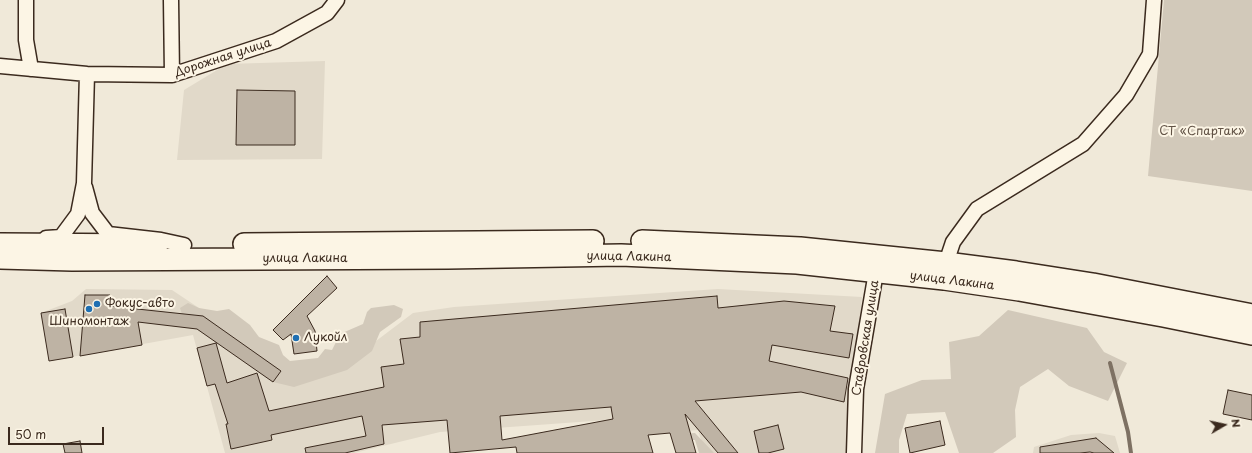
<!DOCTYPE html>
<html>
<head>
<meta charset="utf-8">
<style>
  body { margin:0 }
  #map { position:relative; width:1252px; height:453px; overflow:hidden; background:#f0e9d9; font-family:"Playpen Sans",sans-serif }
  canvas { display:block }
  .north { position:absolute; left:1204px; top:405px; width:40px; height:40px; -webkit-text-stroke:3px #fcf5e5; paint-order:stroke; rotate:81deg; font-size:11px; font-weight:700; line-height:16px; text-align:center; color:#3b2a1e }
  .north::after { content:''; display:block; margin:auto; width:14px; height:18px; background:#3b2a1e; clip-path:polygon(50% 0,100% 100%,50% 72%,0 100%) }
  .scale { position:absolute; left:8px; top:427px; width:96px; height:18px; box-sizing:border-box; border:2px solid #3b2a1e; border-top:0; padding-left:5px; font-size:12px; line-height:14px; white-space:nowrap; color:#3b2a1e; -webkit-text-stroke:3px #fcf5e5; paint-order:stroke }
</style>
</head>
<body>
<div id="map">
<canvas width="1252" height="453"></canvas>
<div class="north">N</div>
<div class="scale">50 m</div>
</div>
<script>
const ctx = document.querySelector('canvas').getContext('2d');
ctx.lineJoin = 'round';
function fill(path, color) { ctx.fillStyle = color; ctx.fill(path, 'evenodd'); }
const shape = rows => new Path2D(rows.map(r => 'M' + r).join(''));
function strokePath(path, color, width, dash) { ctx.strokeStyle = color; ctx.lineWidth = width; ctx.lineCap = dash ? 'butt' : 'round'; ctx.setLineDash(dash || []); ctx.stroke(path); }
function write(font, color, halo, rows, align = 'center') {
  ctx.font = font + ' "Playpen Sans",sans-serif'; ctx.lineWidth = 4; ctx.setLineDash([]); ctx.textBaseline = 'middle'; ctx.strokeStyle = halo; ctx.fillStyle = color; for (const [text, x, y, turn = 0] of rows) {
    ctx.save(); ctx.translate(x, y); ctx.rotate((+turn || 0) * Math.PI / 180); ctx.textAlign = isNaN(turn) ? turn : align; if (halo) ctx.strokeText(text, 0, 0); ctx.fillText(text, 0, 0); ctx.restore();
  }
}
const built = shape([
  [325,61,322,159,177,160,184,90,227,64],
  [86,289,172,290,301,376,343,366,413,313,454,307,718,289,862,297,850,410,848,453,705,453,698,430,627,437,607,420,440,432,354,453,225,453,193,335,49,361,41,313,72,301],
  [1099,433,1115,436,1120,453,1033,453,1034,447,1071,435]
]);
const green = shape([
  [1164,0,1252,0,1252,191,1148,176],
  [188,303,199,308,217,311,229,309,250,325,259,337,279,345,283,355,290,361,318,358,325,349,332,350,340,334,363,324,367,312,371,308,394,305,403,309,401,317,380,332,372,351,347,370,294,387,273,382,281,371,203,316,182,314,180,308],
  [1008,310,1087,328,1104,352,1127,363,1108,401,1069,386,1048,369,1020,387,1015,410,1016,437,993,453,959,453,945,412,907,414,899,440,899,453,875,453,885,394,922,380,951,379,949,342,979,336],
  [695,433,714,453,699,453,695,440,677,441,673,434]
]);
const stream = shape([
  [1110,363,1128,432,1131,453]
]);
const building = shape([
  [237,90,295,91,295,145,236,145,237,90],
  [327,276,337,288,307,316,315,331,317,351,294,354,291,334,283,340,273,330,327,276],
  [85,295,110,295,109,306,203,316,281,371,273,382,197,329,138,322,142,345,80,356,85,295],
  [717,296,718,308,784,301,835,306,830,331,853,334,849,358,772,345,769,361,848,378,844,402,801,392,695,401,738,453,718,453,685,414,696,453,676,453,670,433,648,435,653,453,517,453,516,447,450,453,447,420,382,425,384,444,345,453,306,453,305,448,366,436,362,416,271,435,272,440,231,449,226,424,228,424,215,384,207,386,197,348,216,343,227,383,257,373,269,411,384,387,381,367,404,364,400,339,420,337,420,322,717,296],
  [611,407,613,419,502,440,500,416,611,407],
  [65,309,73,357,49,361,41,313,65,309],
  [1228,390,1252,395,1252,420,1223,414,1228,390],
  [940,421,945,445,910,453,905,428,940,421],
  [778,425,784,449,768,453,759,453,754,431,778,425],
  [1096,438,1114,453,1094,453,1090,452,1080,453,1040,453,1040,447,1096,438],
  [80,441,82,453,65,453,63,444,80,441]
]);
const minor = shape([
  [26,0,26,40,31,69],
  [171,0,172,75],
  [0,66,87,74,172,75,276,41,327,13,337,0],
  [85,187,92,213,108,234,161,240,184,245],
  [46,238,61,237,78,214,84,183,87,74],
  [946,263,953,242,977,209,1083,144,1126,95,1150,54,1154,0],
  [854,453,856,389,876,272]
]);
const highway = shape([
  [642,241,800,248,946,263,1016,272,1093,284,1252,315],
  [0,244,157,245],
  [244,244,593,241],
  [0,258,72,260,448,258,621,255,797,263,944,279,1019,290,1163,316,1252,334]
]);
const markers = [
  [97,304,4,"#1f6fb2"],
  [89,309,4,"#1f6fb2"],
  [296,338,4,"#1f6fb2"]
];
const streetNames = [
  ["Дорожная улица",223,58,-18],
  ["улица Лакина",629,257,1],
  ["улица Лакина",305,259],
  ["улица Лакина",952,281,7],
  ["Ставровская улица",866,338,-81]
];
const parkNames = [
  ["СТ «Спартак»",1202,132]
];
const poiNames = [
  ["Фокус-авто",105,304],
  ["Шиномонтаж",89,322,"center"],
  ["Лукойл",304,338]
];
fill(built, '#e1d9c9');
fill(green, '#d2c9ba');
strokePath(stream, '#7e7163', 4);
fill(building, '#beb3a4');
strokePath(building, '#3b2a1e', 1);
strokePath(minor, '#3b2a1e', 17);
strokePath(highway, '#3b2a1e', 24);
strokePath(minor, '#fcf5e5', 14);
strokePath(highway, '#fcf5e5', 21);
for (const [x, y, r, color] of markers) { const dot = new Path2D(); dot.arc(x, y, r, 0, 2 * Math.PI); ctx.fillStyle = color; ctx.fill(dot); strokePath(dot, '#fcf5e5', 1.5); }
write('12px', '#3b2a1e', '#fcf5e5', streetNames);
write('12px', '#615245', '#fcf5e5', parkNames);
write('12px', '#3b2a1e', '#fcf5e5', poiNames, 'left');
</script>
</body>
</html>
